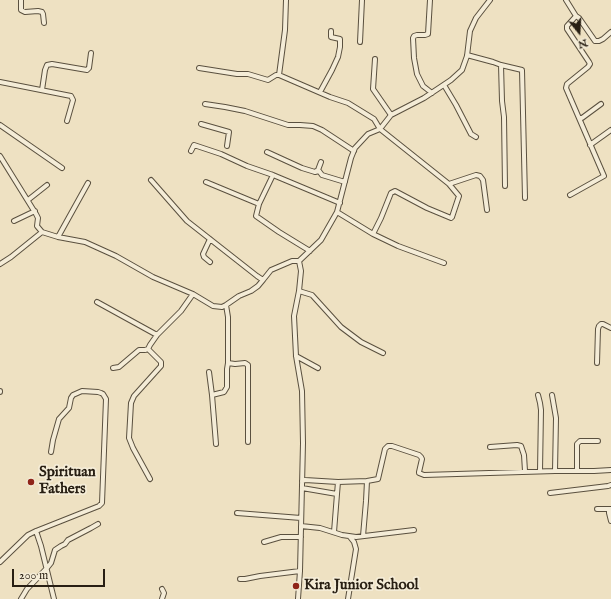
<!DOCTYPE html>
<html>
<head>
<meta charset="utf-8">
<style>
  body { margin:0 }
  #map { position:relative; width:611px; height:599px; overflow:hidden; background:#eee1c2; font-family:"IM FELL English",serif }
  canvas { display:block }
  .north { position:absolute; left:559px; top:12px; width:40px; height:40px; -webkit-text-stroke:3px #f4ecd7; paint-order:stroke; rotate:162deg; font-size:11px; font-weight:700; line-height:16px; text-align:center; color:#281f13 }
  .north::after { content:''; display:block; margin:auto; width:14px; height:18px; background:#281f13; clip-path:polygon(50% 0,100% 100%,50% 72%,0 100%) }
  .scale { position:absolute; left:12px; top:569px; width:93px; height:18px; box-sizing:border-box; border:2px solid #281f13; border-top:0; padding-left:5px; font-size:12px; line-height:14px; white-space:nowrap; color:#281f13; -webkit-text-stroke:3px #f4ecd7; paint-order:stroke }
</style>
</head>
<body>
<div id="map">
<canvas width="611" height="599"></canvas>
<div class="north">N</div>
<div class="scale">200 m</div>
</div>
<script>
const ctx = document.querySelector('canvas').getContext('2d');
ctx.lineJoin = 'round';
const shape = rows => new Path2D(rows.map(r => 'M' + r).join(''));
function strokePath(path, color, width, dash) { ctx.strokeStyle = color; ctx.lineWidth = width; ctx.lineCap = dash ? 'butt' : 'round'; ctx.setLineDash(dash || []); ctx.stroke(path); }
function write(font, color, halo, rows, align = 'center') {
  ctx.font = font + ' "IM FELL English",serif'; ctx.lineWidth = 3.5; ctx.setLineDash([]); ctx.textBaseline = 'middle'; ctx.strokeStyle = halo; ctx.fillStyle = color; for (const [text, x, y, turn = 0] of rows) {
    ctx.save(); ctx.translate(x, y); ctx.rotate((+turn || 0) * Math.PI / 180); ctx.textAlign = isNaN(turn) ? turn : align; if (halo) ctx.strokeText(text, 0, 0); ctx.fillText(text, 0, 0); ctx.restore();
  }
}
const minor = shape([
  [21,0,21,10,25,12,38,11,42,12,43,14,44,23],
  [430,0,428,34,425,35,417,35,414,36,413,38,414,58,417,74,423,86,432,93],
  [566,0,576,16,567,26,567,29,589,62,590,64,588,67,567,84,566,88,604,176,570,195],
  [576,16,579,18,595,41,599,41,603,39,611,32],
  [360,42,362,0],
  [467,55,493,62,501,65,522,70,525,198],
  [375,59,373,89,391,115],
  [501,65,502,101,504,117,505,186],
  [199,68,237,74,248,74,268,80,276,75,279,75,330,97,348,103,374,119,380,129,449,184,459,196,452,217,451,218,427,208,395,191,391,193,381,218,373,234],
  [279,75,285,30,286,0],
  [0,82,71,96,73,100,67,121],
  [444,85,456,105,471,134,476,137],
  [42,90,45,70,47,65,52,64,87,70,89,68,91,53],
  [320,92,332,70,338,57,340,47,340,39,331,37,331,31],
  [205,104,225,107,245,111,288,125,300,125,313,126,322,130,354,151],
  [579,118,582,118,601,104],
  [201,124,229,132,227,146],
  [0,125,62,168],
  [590,145,611,130],
  [191,151,194,145,221,154,247,166,273,175,340,203],
  [267,152,302,168,315,172],
  [0,156,36,214,38,218,37,226,42,232,58,237,85,242,116,256,153,277,193,294,213,306,222,307,226,305,239,296,251,291,258,286,263,280],
  [321,162,318,170,315,172,319,171,322,175,345,182],
  [273,175,259,204,256,216,279,232,310,251],
  [151,180,187,221,257,276,263,280,271,270,292,261,299,261,321,240,337,212,351,158,355,148,368,134,380,129,391,115,424,98,451,80,462,70,467,56,470,31,476,18,490,0],
  [206,182,259,204],
  [449,184,476,175,480,176,483,180,487,210],
  [28,200,47,185],
  [337,212,373,234,398,246,444,263],
  [14,221,35,211],
  [58,237,88,183],
  [210,239,203,254,204,257,210,262],
  [0,264,11,257,42,232],
  [299,291,312,295,341,327,361,342,383,353],
  [97,302,157,335],
  [296,356,318,368],
  [228,363,235,364,245,363,248,365,248,442],
  [597,363,598,329,599,326,601,324,603,324,611,328],
  [113,368,119,367,139,350,145,350,148,349],
  [209,372,212,395],
  [0,391,0,392],
  [538,395,540,403,541,410,540,471],
  [552,395,556,418,555,471],
  [216,444,212,395,224,392,227,387,227,369,228,363,228,317,226,305],
  [490,447,517,445,521,446,524,455,525,471],
  [577,471,577,444,580,441,598,441],
  [150,479,133,448,129,438,131,403,134,396,161,366,161,362,148,349,150,345,157,335,181,311,193,294],
  [302,481,305,480,338,482,367,481],
  [302,488,337,494,334,532],
  [550,493,608,486,611,485],
  [337,494,338,482],
  [597,509,609,509],
  [611,509,609,509,609,513,611,521],
  [237,513,301,518],
  [301,526,320,528,342,535,356,537,414,530],
  [36,531,41,546,54,599],
  [363,536,366,501,367,481,378,479,385,449,388,446,392,446,419,455,421,457,422,459,419,472,419,473,424,475,555,471,594,471,611,470],
  [264,542,281,537,301,537],
  [0,562,28,535,36,531,99,506,102,503,106,399,103,394,101,393,98,392,82,391,73,395,71,398,69,408,59,419,53,440,51,452],
  [240,579,245,579,260,576,300,571],
  [21,599,27,589,47,568,51,563,55,550,61,546,65,544,68,540,91,528,98,524],
  [162,599,164,593,162,589],
  [298,599,300,571,303,443,302,391,296,356,294,316,299,291,301,271,299,261],
  [348,599,356,549,354,542,350,537]
]);
const markers = [
  [31,482,4,"#8f2418"],
  [296,586,4,"#8f2418"]
];
const poiNames = [
  ["Spirituan",39,473],
  ["Fathers",39,490],
  ["Kira Junior School",304,586]
];
strokePath(minor, '#5a503f', 6);
strokePath(minor, '#f4ecd7', 4);
for (const [x, y, r, color] of markers) { const dot = new Path2D(); dot.arc(x, y, r, 0, 2 * Math.PI); ctx.fillStyle = color; ctx.fill(dot); strokePath(dot, '#f4ecd7', 1.5); }
write('bold 15px', '#281f13', '#f4ecd7', poiNames, 'left');
</script>
</body>
</html>
